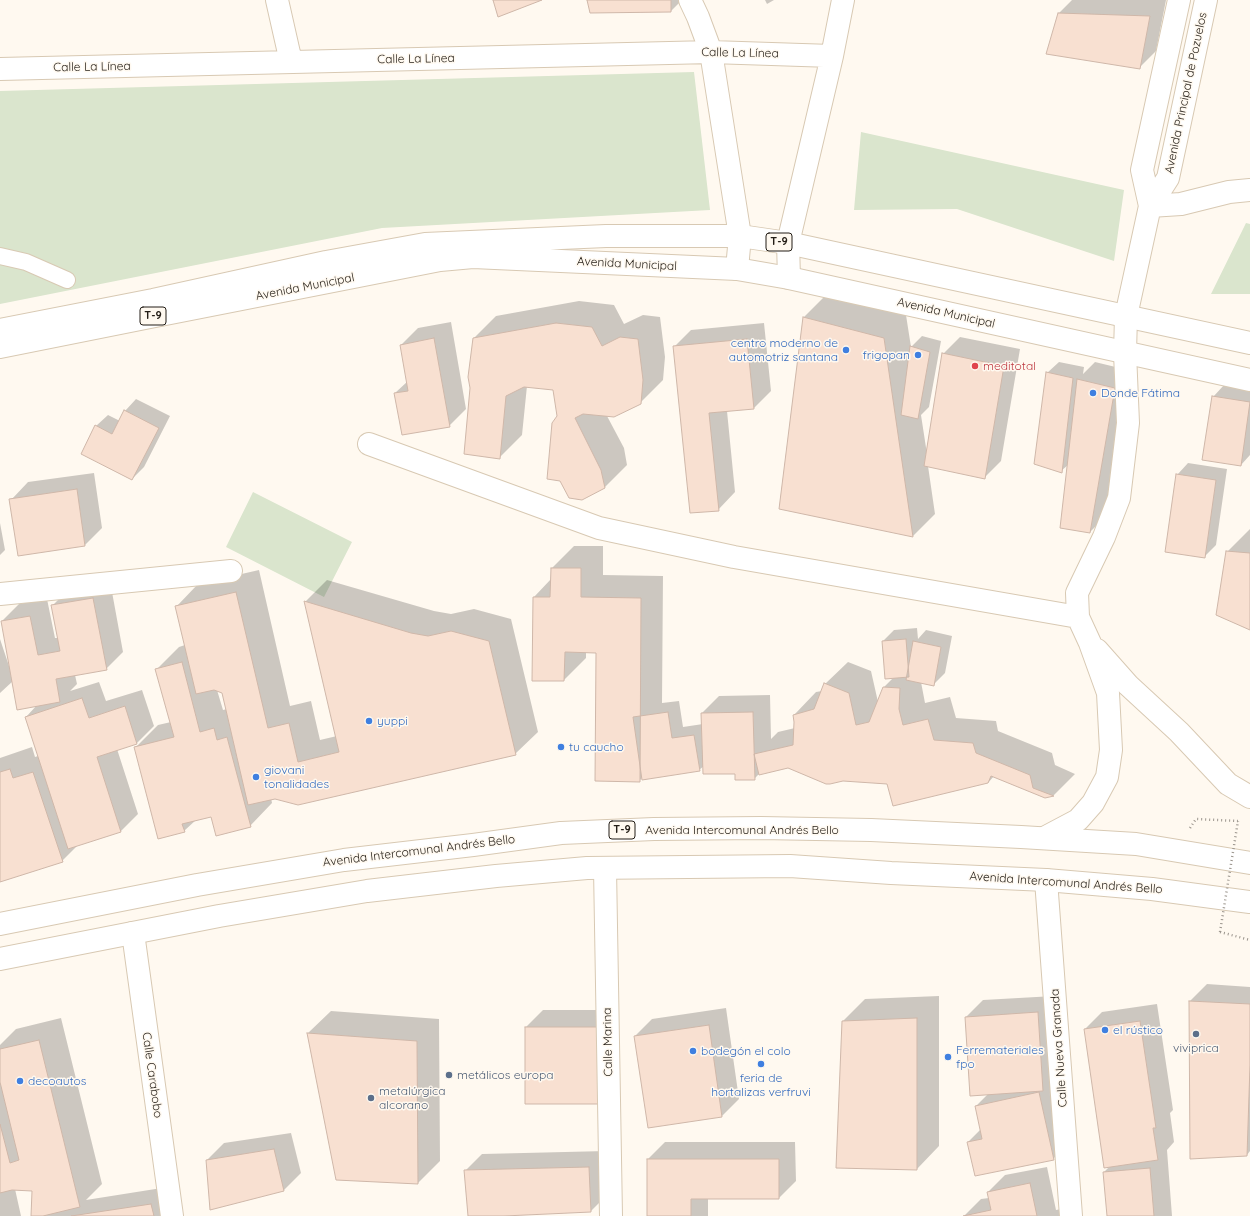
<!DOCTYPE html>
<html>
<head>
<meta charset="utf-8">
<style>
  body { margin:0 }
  canvas { display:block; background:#fff9f0 }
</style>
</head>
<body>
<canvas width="1250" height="1216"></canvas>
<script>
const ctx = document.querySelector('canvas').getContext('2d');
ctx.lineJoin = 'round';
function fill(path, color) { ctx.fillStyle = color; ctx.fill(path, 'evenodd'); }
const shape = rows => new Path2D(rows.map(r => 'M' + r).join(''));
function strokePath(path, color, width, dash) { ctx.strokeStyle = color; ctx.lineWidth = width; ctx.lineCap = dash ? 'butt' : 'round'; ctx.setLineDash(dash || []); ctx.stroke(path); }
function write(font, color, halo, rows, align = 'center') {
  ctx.font = font + ' Quicksand,sans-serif'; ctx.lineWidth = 3; ctx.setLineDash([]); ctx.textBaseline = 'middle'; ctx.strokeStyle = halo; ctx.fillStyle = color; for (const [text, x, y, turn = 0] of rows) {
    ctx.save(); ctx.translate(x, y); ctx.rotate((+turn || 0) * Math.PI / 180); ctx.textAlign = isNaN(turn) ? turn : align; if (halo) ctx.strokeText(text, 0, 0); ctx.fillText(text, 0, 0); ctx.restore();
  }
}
const green = shape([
  [694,72,710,210,382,228,0,304,0,91],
  [861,132,1124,190,1114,261,957,209,854,210],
  [1246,223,1250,224,1250,294,1211,294],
  [253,492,352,542,324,597,226,547]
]);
const shadow = shape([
  [588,0,682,0,671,11],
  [765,0,774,0,767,4],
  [1072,0,1166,0,1156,51,1139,68,1058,14],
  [826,295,906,315,911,347,922,336,941,341,929,407,921,415,927,454,943,354,960,337,1020,349,1001,461,984,478,928,466,935,514,913,536,781,508,804,317],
  [579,301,614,305,624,324,643,315,660,317,665,357,663,380,640,403,607,416,624,448,627,465,604,488,558,417,554,389,527,386,522,435,499,458,471,388,474,338,496,316],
  [451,322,466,409,449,426,395,393,408,381,401,345,418,328],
  [764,323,771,391,754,408,727,411,735,492,718,510,674,347,691,330],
  [1059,362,1084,367,1083,374,1095,362,1132,371,1107,515,1090,532,1068,465,1061,471,1047,373],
  [1224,385,1250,389,1250,455,1241,465,1213,397],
  [136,399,170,416,144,467,132,479,96,426,108,415,120,421,125,411],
  [1188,463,1227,469,1216,545,1204,557,1177,475],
  [94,473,102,528,85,545,11,500,28,482],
  [0,523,5,550,0,555],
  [1250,529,1250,629,1227,552],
  [574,546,603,546,603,575,663,576,662,703,679,701,683,727,703,724,702,713,719,696,770,695,771,739,778,732,795,728,794,715,816,692,822,691,825,684,848,662,871,671,878,702,884,687,894,677,883,641,894,630,917,628,918,639,926,630,952,636,945,673,933,685,921,682,925,703,950,697,956,718,996,721,998,731,1052,753,1055,765,1075,774,1054,795,1045,797,994,776,988,783,888,784,788,767,759,774,754,779,736,773,704,766,699,770,643,777,639,781,597,652,586,652,586,658,564,680,534,597,551,579,552,568],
  [259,570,290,706,311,701,320,740,337,736,305,602,327,580,434,611,451,614,474,609,511,619,538,732,515,754,271,798,272,803,250,826,212,816,196,820,184,831,135,748,158,725,171,722,157,669,179,647,185,645,176,607,198,584],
  [217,690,223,692,227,709,223,710],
  [110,581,123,652,106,669,75,675,77,684,70,691,99,682,106,701,142,690,154,726,137,743,117,749,138,814,121,831,78,845,62,861,0,881,0,758,32,747,35,757,38,756,26,717,37,705,13,681,0,693,0,639,9,666,10,666,2,621,19,604,47,599,55,638,58,638,52,606,69,589],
  [1207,984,1250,987,1250,1151,1247,1155,1190,1001],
  [939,996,939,1146,917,1169,842,1022,865,999],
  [1054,996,1070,1142,1053,1159,968,1142,981,1129,976,1106,988,1094,966,1017,983,1000],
  [1157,1004,1173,1110,1170,1113,1174,1142,1167,1150,1172,1216,1108,1216,1104,1172,1110,1166,1085,1029,1102,1012],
  [726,1008,739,1099,722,1116,635,1036,652,1019],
  [543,1010,614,1010,615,1086,598,1103,526,1027],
  [331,1011,439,1019,440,1161,418,1183,337,1179,308,1033],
  [61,1018,102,1184,86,1200,168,1187,174,1216,32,1216,33,1190,15,1189,21,1216,0,1216,0,1084,2,1085,0,1078,0,1045,16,1029],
  [291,1133,301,1173,284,1190,207,1160,224,1143],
  [665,1142,795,1142,796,1181,779,1198,708,1198,708,1216,717,1216,648,1216,648,1159],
  [606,1151,608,1194,591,1211,469,1216,465,1171,482,1154],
  [1047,1167,1056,1210,1076,1206,1078,1216,964,1216,981,1199,989,1198,988,1192,1005,1175]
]);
const building = shape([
  [493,0,542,0,498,17,493,0],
  [587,0,671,0,671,12,590,13,587,0],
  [1058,13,1150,16,1140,69,1046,54,1058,13],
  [803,317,884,338,913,537,779,509,803,317],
  [556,323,592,327,602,346,620,337,638,339,643,380,641,404,614,417,583,414,575,418,601,470,605,488,582,500,569,498,560,481,547,479,552,423,557,416,553,390,524,387,506,396,500,459,464,454,470,388,468,377,473,338,556,323],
  [434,338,450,427,402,435,394,393,408,391,400,345,434,338],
  [747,339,754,409,709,413,719,511,690,513,673,346,747,339],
  [910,346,930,352,918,419,901,415,910,346],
  [942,353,1004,366,985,479,924,466,942,353],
  [1046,372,1073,378,1062,473,1034,464,1046,372],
  [1077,379,1115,388,1090,533,1060,528,1077,379],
  [1212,396,1250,402,1241,466,1202,460,1212,396],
  [124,410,159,428,132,480,81,454,95,425,112,434,124,410],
  [1176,474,1216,480,1205,558,1165,552,1176,474],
  [77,489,85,546,18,556,9,499,77,489],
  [1226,551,1250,553,1250,630,1216,615,1226,551],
  [551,568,581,568,581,597,641,598,640,782,595,781,596,653,565,652,564,681,532,681,533,597,550,597,551,568],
  [236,592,268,728,289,723,298,762,339,752,304,601,411,633,428,636,451,631,489,641,516,755,298,805,275,799,248,805,222,693,214,690,196,694,175,606,236,592],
  [93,598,107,670,56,679,60,702,17,710,1,621,30,616,38,655,60,651,51,605,93,598],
  [906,639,909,677,885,679,882,641,906,639],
  [913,641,941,647,934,686,906,680,913,641],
  [182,662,200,732,214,728,217,740,227,737,251,827,216,836,211,817,182,824,185,832,158,839,134,747,174,737,155,669,182,662],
  [824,683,849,693,856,725,869,722,883,687,900,688,899,709,903,725,928,719,934,740,973,743,976,753,1030,775,1033,788,1054,796,1045,798,991,776,988,783,893,806,887,784,843,781,830,784,826,784,788,768,759,775,754,754,793,745,794,722,793,715,814,709,824,683],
  [82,698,89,718,125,706,137,744,97,757,121,832,68,849,25,717,82,698],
  [668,712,672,738,694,735,700,771,642,780,633,717,668,712],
  [753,712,755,780,735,780,735,774,703,774,701,713,753,712],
  [10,769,13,778,33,772,63,862,0,882,0,772,10,769],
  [1189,1001,1250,1004,1250,1065,1247,1156,1190,1159,1189,1001],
  [1038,1012,1043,1091,970,1096,965,1017,1038,1012],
  [917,1018,917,1170,836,1168,842,1021,917,1018],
  [1140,1021,1156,1128,1153,1128,1158,1160,1104,1168,1084,1029,1140,1021],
  [709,1025,722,1117,648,1128,634,1036,709,1025],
  [525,1027,598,1027,598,1104,525,1104,525,1027],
  [307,1033,417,1041,418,1184,336,1180,307,1033],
  [39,1040,80,1207,43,1216,31,1216,32,1191,12,1190,0,1193,0,1124,10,1163,19,1160,0,1082,0,1049,39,1040],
  [1039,1092,1054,1160,975,1176,967,1142,982,1139,975,1106,1039,1092],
  [274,1149,284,1191,210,1210,206,1160,274,1149],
  [647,1159,779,1159,779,1199,691,1199,691,1216,647,1216,647,1159],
  [589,1167,591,1212,504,1216,468,1216,464,1170,589,1167],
  [1150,1168,1154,1216,1107,1216,1103,1172,1150,1168],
  [1030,1183,1037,1216,963,1216,991,1210,987,1192,1030,1183],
  [151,1204,154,1216,71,1216,151,1204]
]);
const path = shape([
  [1190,828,1196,819,1238,821],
  [1220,932,1250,940]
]);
const lane = shape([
  [0,256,26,262,67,280]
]);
const street = shape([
  [277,0,291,62],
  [690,0,698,17,711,52,740,236,737,269],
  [0,69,711,52,832,56],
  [1150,206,1142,170,1179,0],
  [1150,206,1181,204,1229,192,1250,190],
  [789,278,788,243,832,56,843,0],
  [369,444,599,528,734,557,1078,617],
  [0,594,231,571],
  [1097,650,1128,685,1179,732,1228,784,1250,797],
  [1044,838,1078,820,1093,803,1107,777,1111,750,1108,693,1090,643,1078,617,1077,593,1104,537,1119,498,1128,423,1125,353,1126,316,1150,206,1168,178,1206,0],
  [605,868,611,1216],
  [1046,880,1071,1216],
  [133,933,172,1216]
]);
const highway = shape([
  [0,330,153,300,326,262,425,244,606,236,740,236,788,243,1250,343],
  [0,347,150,317,440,260,473,257,737,269,789,278,1250,380],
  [0,924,197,885,344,860,473,845,561,833,654,829,761,828,871,830,1021,837,1136,844,1250,863],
  [0,959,219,916,367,891,496,876,587,868,790,866,891,873,1046,880,1152,889,1250,902]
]);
const pathBridge = shape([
  [1220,932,1238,821]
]);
const markers = [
  [846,350,4,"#3f7fe0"],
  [918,355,4,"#3f7fe0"],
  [975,366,4,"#e0444e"],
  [1093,393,4,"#3f7fe0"],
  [369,721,4,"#3f7fe0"],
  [561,747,4,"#3f7fe0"],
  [256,777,4,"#3f7fe0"],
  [1105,1030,4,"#3f7fe0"],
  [1196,1034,4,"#5c6f8a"],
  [693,1051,4,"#3f7fe0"],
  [948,1057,4,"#3f7fe0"],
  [761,1064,4,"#3f7fe0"],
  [449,1075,4,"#5c6f8a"],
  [20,1081,4,"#3f7fe0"],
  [371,1098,4,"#5c6f8a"]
];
const shields = [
  [779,242,26],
  [153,316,26],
  [622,830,26]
];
const shieldNames = [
  ["T-9",779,242],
  ["T-9",153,316],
  ["T-9",622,830]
];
const streetNames = [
  ["Calle La Línea",740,53,1],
  ["Calle La Línea",416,59,-1],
  ["Calle La Línea",92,67,-1],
  ["Avenida Principal de Pozuelos",1186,93,-78],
  ["Avenida Municipal",627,264,3],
  ["Avenida Municipal",305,287,-11],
  ["Avenida Municipal",946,313,13],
  ["Avenida Intercomunal Andrés Bello",742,830],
  ["Avenida Intercomunal Andrés Bello",419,851,-7],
  ["Avenida Intercomunal Andrés Bello",1066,883,4],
  ["Calle Marina",608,1042,-91],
  ["Calle Nueva Granada",1059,1048,-94],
  ["Calle Carabobo",152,1075,82]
];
const shopNames = [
  ["centro moderno de",838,343,"right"],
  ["automotriz santana",838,357,"right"],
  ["frigopan",910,355,"right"],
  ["Donde Fátima",1101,393],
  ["yuppi",377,721],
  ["tu caucho",569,747],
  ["giovani",264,770],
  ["tonalidades",264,784],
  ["el rústico",1113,1030],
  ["Ferremateriales",956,1050],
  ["fpo",956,1064],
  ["bodegón el colo",701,1051],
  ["feria de",761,1078,"center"],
  ["hortalizas verfruvi",761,1092,"center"],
  ["decoautos",28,1081]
];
const healthNames = [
  ["meditotal",983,366]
];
const serviceNames = [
  ["viviprica",1196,1048,"center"],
  ["metálicos europa",457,1075],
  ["metalúrgica",379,1091],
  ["alcorano",379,1105]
];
fill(green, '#dae5cd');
fill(shadow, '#0003');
fill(building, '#f8e0d1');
strokePath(building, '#cfb7a9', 1);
strokePath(lane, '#d8c9b3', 18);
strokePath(street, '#d8c9b3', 24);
strokePath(highway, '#d8c9b3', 24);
strokePath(path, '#9b958d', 2.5, [1, 3]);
strokePath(lane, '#fff', 16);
strokePath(street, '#fff', 22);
strokePath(highway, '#fff', 22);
strokePath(pathBridge, '#9b958d', 2.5, [1, 3]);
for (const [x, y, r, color] of markers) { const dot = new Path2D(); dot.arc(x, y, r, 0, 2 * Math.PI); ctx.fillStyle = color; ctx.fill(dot); strokePath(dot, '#fff9f0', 1.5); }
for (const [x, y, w] of shields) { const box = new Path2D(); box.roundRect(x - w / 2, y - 9, w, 18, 3); ctx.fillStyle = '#fff9f0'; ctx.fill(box); strokePath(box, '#231d16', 1); }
write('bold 11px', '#231d16', null, shieldNames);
write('12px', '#231d16', '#fff9f0', streetNames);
write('12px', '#366cbe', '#fff9f0', shopNames, 'left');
write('12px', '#be3a42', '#fff9f0', healthNames, 'left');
write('12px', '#4e5e75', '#fff9f0', serviceNames, 'left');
</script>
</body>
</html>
